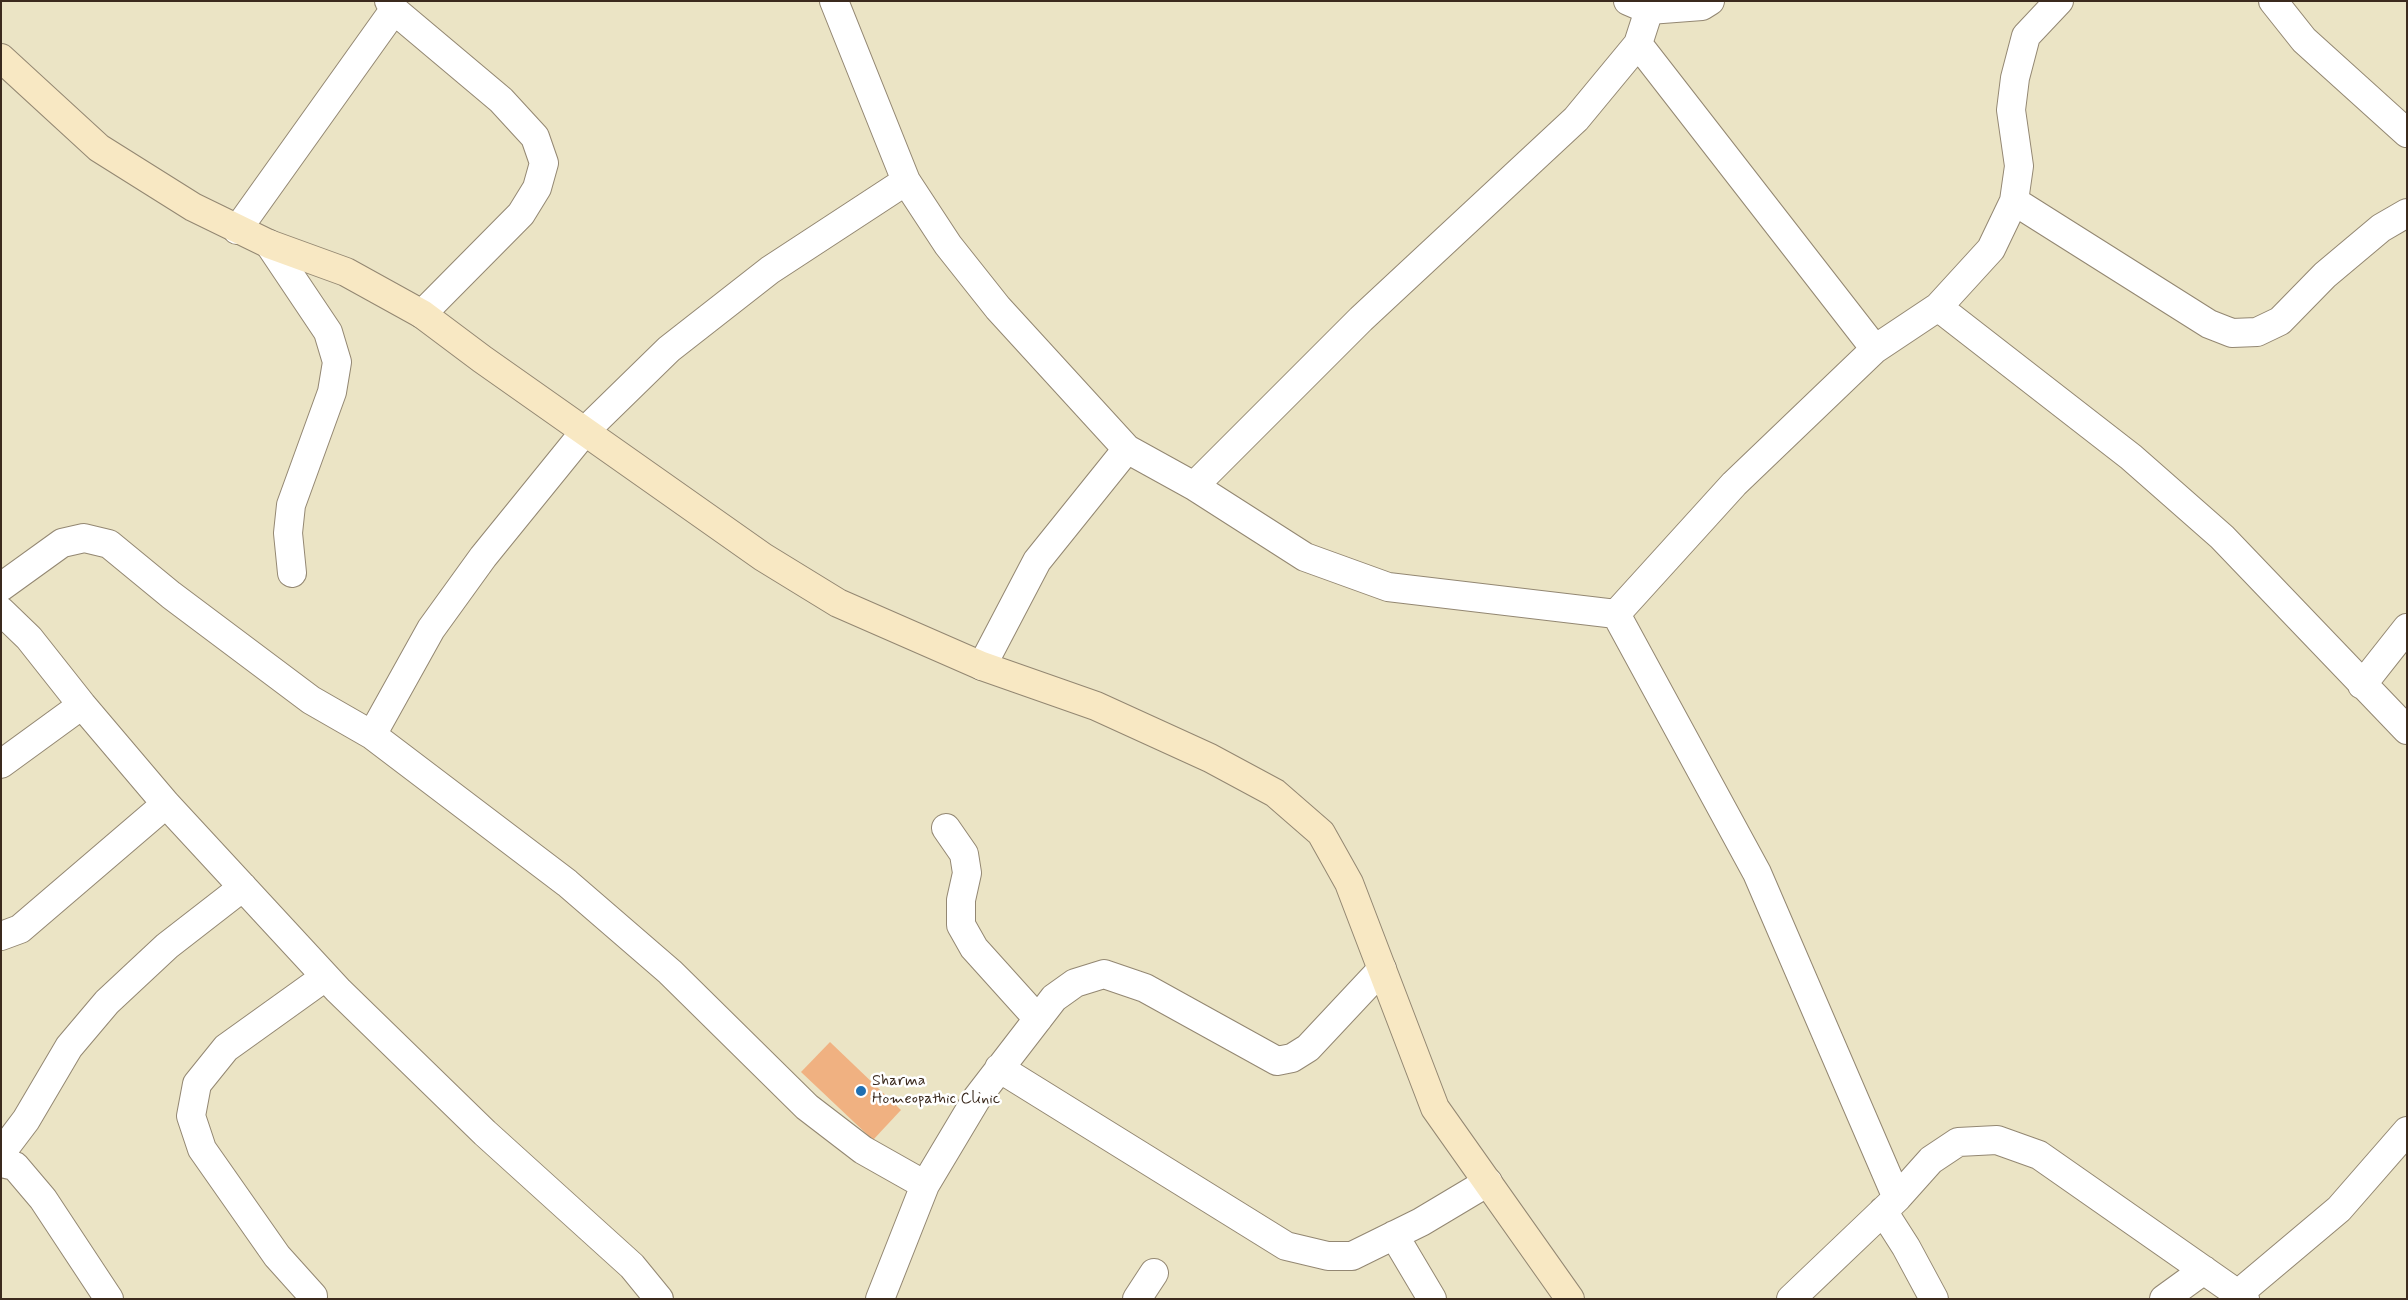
<!DOCTYPE html>
<html>
<head>
<meta charset="utf-8">
<style>
  body { margin:0 }
  #map { position:relative; width:2408px; height:1300px; overflow:hidden; background:#ebe4c5; font-family:Mynerve,sans-serif }
  canvas { display:block }
  .frame { position:absolute; inset:0; border:2px solid #3b2a1e; pointer-events:none }
</style>
</head>
<body>
<div id="map">
<canvas width="2408" height="1300"></canvas>
<div class="frame"></div>
</div>
<script>
const ctx = document.querySelector('canvas').getContext('2d');
ctx.lineJoin = 'round';
function fill(path, color) { ctx.fillStyle = color; ctx.fill(path, 'evenodd'); }
const shape = rows => new Path2D(rows.map(r => 'M' + r).join(''));
function strokePath(path, color, width, dash) { ctx.strokeStyle = color; ctx.lineWidth = width; ctx.lineCap = dash ? 'butt' : 'round'; ctx.setLineDash(dash || []); ctx.stroke(path); }
function write(font, color, halo, rows, align = 'center') {
  ctx.font = font + ' Mynerve,sans-serif'; ctx.lineWidth = 5; ctx.setLineDash([]); ctx.textBaseline = 'middle'; ctx.strokeStyle = halo; ctx.fillStyle = color; for (const [text, x, y, turn = 0] of rows) {
    ctx.save(); ctx.translate(x, y); ctx.rotate((+turn || 0) * Math.PI / 180); ctx.textAlign = isNaN(turn) ? turn : align; if (halo) ctx.strokeText(text, 0, 0); ctx.fillText(text, 0, 0); ctx.restore();
  }
}
const building = shape([
  [830,1042,901,1110,873,1140,801,1072]
]);
const minor = shape([
  [834,1,906,181,948,245,998,308,1127,449,1194,486,1305,557,1388,587,1616,614],
  [2273,1,2304,40,2407,133],
  [394,10,501,100,535,137,544,163,537,188,521,214,422,314],
  [1638,44,1875,349],
  [906,181,770,270,669,349,586,430,483,557,431,629,372,735,567,883,670,972,807,1107,863,1150,925,1185],
  [2014,201,2209,324,2232,333,2257,332,2280,321,2325,275,2381,228,2407,213],
  [237,230,394,10,389,1],
  [269,244,328,332,337,362,332,392,291,505,288,533,292,573],
  [1938,307,2131,457,2222,537,2407,730],
  [1194,486,1361,319,1576,119,1638,44,1649,10],
  [1,587,62,543,84,538,109,544,171,595,311,700,372,735],
  [1,611,29,638,82,705,166,804,338,990,485,1133,632,1266,659,1299],
  [982,666,1037,561,1127,449],
  [2362,685,2407,628],
  [1,764,82,705],
  [946,828,964,854,967,873,961,900,961,925,974,948,1038,1019],
  [1,936,20,929,166,804],
  [999,1068,1286,1246,1328,1256,1352,1256,1421,1222,1488,1182],
  [1,1153,26,1120,69,1047,107,1002,167,946,243,887],
  [1,1163,15,1166,43,1199,109,1299],
  [1897,1198,1757,873,1616,614,1734,484,1875,349,1938,307,1991,249,2014,201,2019,166,2011,110,2015,78,2026,36,2059,1],
  [1883,1211,1906,1247,1934,1299],
  [1394,1235,1432,1299],
  [2238,1294,2339,1209,2407,1131],
  [313,1296,277,1256,202,1149,191,1116,197,1084,226,1048,325,977],
  [880,1299,925,1185,977,1098,1054,998,1075,983,1104,974,1145,988,1277,1061,1292,1058,1308,1048,1382,969],
  [1137,1299,1154,1273],
  [1791,1299,1897,1198,1931,1160,1958,1142,1997,1140,2039,1155,2245,1299],
  [2164,1299,2204,1270]
]);
const tertiary = shape([
  [1628,1,1649,10,1702,6,1710,1]
]);
const secondary = shape([
  [1,58,99,148,193,207,269,244,346,272,422,314,482,359,763,557,838,603,982,666,1096,706,1210,758,1275,793,1321,833,1349,883,1435,1108,1570,1299]
]);
const markers = [
  [861,1091,6,"#1f6fb2"]
];
const poiNames = [
  ["Sharma",872,1082],
  ["Homeopathic Clinic",872,1100]
];
fill(building, '#f0b181');
strokePath(minor, '#938772', 30);
strokePath(tertiary, '#938772', 30);
strokePath(secondary, '#938772', 30);
strokePath(minor, '#fff', 28);
strokePath(tertiary, '#fff', 28);
strokePath(secondary, '#f8e8c3', 28);
for (const [x, y, r, color] of markers) { const dot = new Path2D(); dot.arc(x, y, r, 0, 2 * Math.PI); ctx.fillStyle = color; ctx.fill(dot); strokePath(dot, '#fff', 2); }
write('16px', '#3b2a1e', '#fff', poiNames, 'left');
</script>
</body>
</html>
